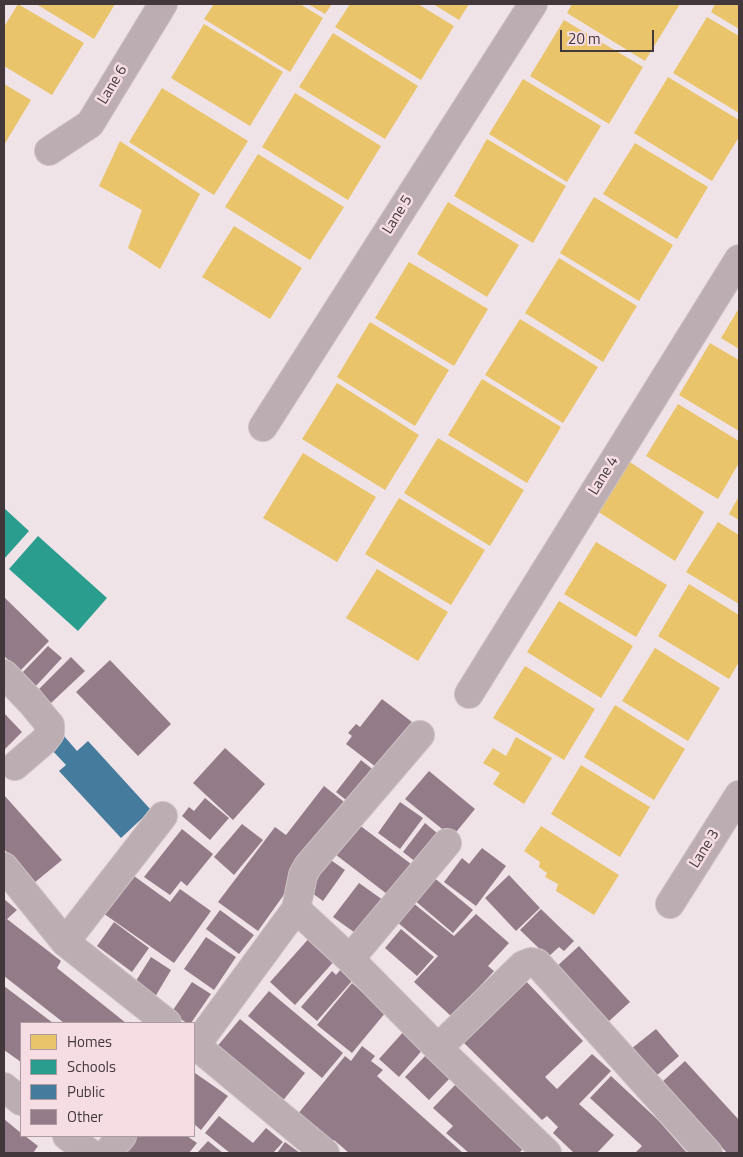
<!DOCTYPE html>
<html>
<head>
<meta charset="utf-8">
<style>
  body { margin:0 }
  #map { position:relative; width:743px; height:1157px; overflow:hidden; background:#f0e3e7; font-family:"Titillium Web",sans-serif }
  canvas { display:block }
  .frame { position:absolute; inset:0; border:5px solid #42383c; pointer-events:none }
  .legend { position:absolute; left:20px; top:1022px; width:175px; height:115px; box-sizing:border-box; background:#f6dde4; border:1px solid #ae9ba1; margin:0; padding:6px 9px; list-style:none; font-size:15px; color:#42383c }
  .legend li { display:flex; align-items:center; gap:10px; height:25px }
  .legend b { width:25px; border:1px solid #ae9ba1 }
  .scale { position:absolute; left:560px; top:30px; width:94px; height:22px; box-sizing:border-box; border:2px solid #42383c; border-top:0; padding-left:6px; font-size:15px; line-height:18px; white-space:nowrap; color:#42383c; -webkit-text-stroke:4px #f6dde4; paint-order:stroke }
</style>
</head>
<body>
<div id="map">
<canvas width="743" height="1157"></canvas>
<div class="frame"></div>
<ul class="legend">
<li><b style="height:14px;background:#e9c46a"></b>Homes</li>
<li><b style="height:14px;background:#2a9d8f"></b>Schools</li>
<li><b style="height:14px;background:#457b9d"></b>Public</li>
<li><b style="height:14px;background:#937c87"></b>Other</li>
</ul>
<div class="scale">20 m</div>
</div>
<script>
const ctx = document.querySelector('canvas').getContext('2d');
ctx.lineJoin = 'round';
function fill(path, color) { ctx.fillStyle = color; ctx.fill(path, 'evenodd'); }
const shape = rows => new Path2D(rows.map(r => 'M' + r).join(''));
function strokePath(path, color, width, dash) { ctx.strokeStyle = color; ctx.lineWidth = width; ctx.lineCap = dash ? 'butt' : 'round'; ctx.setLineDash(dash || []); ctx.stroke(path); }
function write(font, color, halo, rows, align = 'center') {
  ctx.font = font + ' "Titillium Web",sans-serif'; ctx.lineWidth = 5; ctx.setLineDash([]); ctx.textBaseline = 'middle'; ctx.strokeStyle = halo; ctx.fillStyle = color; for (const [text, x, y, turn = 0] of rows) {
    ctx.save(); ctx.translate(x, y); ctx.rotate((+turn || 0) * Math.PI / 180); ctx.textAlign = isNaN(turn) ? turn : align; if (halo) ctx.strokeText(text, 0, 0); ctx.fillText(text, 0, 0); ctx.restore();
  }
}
const homes = shape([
  [18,4,84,43,52,95,4,66,4,27],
  [36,4,115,4,94,39],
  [214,4,300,4,323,18,290,72,204,19],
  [308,4,332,4,325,14],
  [350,4,418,4,454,26,421,80,335,27],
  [433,4,469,4,459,20],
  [572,4,680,4,645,61,567,13],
  [715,4,739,4,739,29,711,12],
  [707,17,739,36,739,113,673,73],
  [564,20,643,67,609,124,530,76],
  [204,24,283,72,250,126,171,78],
  [333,33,418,86,385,139,299,87],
  [668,77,739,120,739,137,712,181,634,133],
  [523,79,601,126,567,182,489,134],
  [4,84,31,100,4,145],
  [162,88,248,141,214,195,129,142],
  [295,93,381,146,348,200,262,147],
  [487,139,566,186,533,243,454,196],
  [120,141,200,194,160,269,128,248,142,210,99,186],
  [635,143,708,187,677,239,603,194],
  [258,154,344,207,310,260,225,207],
  [594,197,673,245,639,301,560,253],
  [448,202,519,245,487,297,417,254],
  [234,226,302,268,270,319,202,277],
  [559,258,637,306,603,362,525,313],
  [409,262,488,309,454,366,375,318],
  [739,308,739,349,721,338],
  [520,319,598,367,563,423,485,375],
  [370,322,449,370,415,426,337,377],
  [710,343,739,360,739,431,679,395],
  [482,379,561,427,527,483,448,435],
  [337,383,419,435,385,490,302,439],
  [678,404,739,441,739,463,718,499,646,456],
  [438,438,524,490,490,546,404,493],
  [303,453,376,497,337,562,263,518],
  [627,460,704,512,675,561,597,511],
  [739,496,739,520,729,514],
  [399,498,485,550,451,605,365,554],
  [718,522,739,535,739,604,686,572],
  [596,542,667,585,636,637,564,594],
  [377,569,448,612,418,661,346,618],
  [689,584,739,615,739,662,729,679,658,636],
  [559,601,633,646,601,698,527,652],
  [655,648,720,688,688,741,622,701],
  [525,666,595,709,564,760,493,718],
  [615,705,685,749,654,800,584,757],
  [516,737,552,758,524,804,493,784,500,773,483,763,493,748,506,756],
  [581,765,650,807,620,857,551,814],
  [541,826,619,875,594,915,556,891,558,884,545,877,547,873,539,867,540,862,524,851]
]);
const schools = shape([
  [4,508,29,531,4,559],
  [38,536,107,598,78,631,9,569]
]);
const public = shape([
  [64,736,77,751,88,741,151,810,121,838,59,771,66,765,51,749]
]);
const building = shape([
  [4,597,49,641,20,671,4,656],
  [48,646,62,658,35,687,21,674],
  [71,657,85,671,51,703,38,690],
  [110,660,171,724,138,756,76,692],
  [382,699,412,722,376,767,346,744,352,736,348,733,356,724,360,727],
  [4,713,22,732,4,750],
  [225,748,265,784,233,820,193,783],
  [361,760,376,772,351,804,336,792],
  [429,771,475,809,452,837,405,799],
  [324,786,348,805,258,931,218,902,275,827,286,835],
  [4,795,62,860,34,883,4,849],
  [205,798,229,818,210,840,182,816,189,807,194,811],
  [400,802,423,818,400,849,378,833],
  [354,821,411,864,387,894,331,851],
  [425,823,443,838,421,866,403,852],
  [242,824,263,840,234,875,214,857],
  [182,829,213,854,187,886,181,881,170,895,144,877],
  [482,848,506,866,476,906,444,882,462,858,469,864],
  [325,856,345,870,323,901,308,890],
  [127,871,170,902,180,889,211,911,174,963,100,911],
  [509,875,540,908,516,931,485,898],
  [432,876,473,910,453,933,413,899],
  [359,883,383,900,358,935,333,917],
  [407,898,454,936,476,914,509,943,488,966,494,971,452,1017,414,982,438,956,391,917],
  [4,899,17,910,7,919,61,961,57,968,126,1023,64,1023,4,976],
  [541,909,574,941,564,951,559,947,548,957,520,930],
  [220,910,254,935,239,954,206,929],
  [114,922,149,948,132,972,97,946],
  [401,929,434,957,417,976,385,948],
  [312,935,337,958,295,1005,270,982],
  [206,937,236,957,214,990,184,969],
  [579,946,630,1002,607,1023,556,967],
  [151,957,171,970,155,997,134,984],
  [346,963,358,974,317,1021,301,1007,332,971,336,975],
  [523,978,583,1041,545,1077,557,1089,592,1054,611,1071,579,1104,614,1135,597,1153,574,1153,553,1133,558,1127,547,1116,542,1120,462,1041],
  [192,982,211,994,191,1023,187,1023,171,1013],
  [352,983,386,1012,352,1053,317,1025],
  [4,986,53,1023,21,1023,21,1062,4,1050],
  [269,991,343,1053,322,1078,248,1016],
  [240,1019,305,1073,281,1103,215,1049],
  [656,1029,679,1056,655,1077,631,1049],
  [405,1030,425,1047,399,1077,379,1059],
  [362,1046,375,1056,371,1061,383,1070,377,1076,463,1153,349,1153,334,1140,331,1143,297,1115,345,1056,351,1061],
  [428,1053,452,1076,429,1100,405,1077],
  [685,1061,739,1120,739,1153,727,1153,662,1082],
  [195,1073,228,1096,201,1130,194,1124,194,1075],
  [611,1076,658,1120,687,1153,635,1153,642,1146,590,1098],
  [456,1084,525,1147,519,1153,469,1153,446,1133,453,1126,433,1108],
  [219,1116,253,1143,266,1128,283,1142,273,1153,230,1153,205,1133],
  [4,1119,21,1133,21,1136,25,1136,38,1146,33,1153,4,1153],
  [135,1136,187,1136,197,1143,189,1153,125,1153],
  [208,1141,223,1153,197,1153],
  [285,1142,300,1153,277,1153]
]);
const minor = shape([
  [49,151,90,124,163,4],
  [263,427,533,4],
  [4,674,30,701,50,725,50,733,44,741,15,766],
  [469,694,739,259],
  [4,867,65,942,167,1023],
  [670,904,739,795],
  [296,909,350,959,438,1048,547,1153],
  [65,942,163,816],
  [350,959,447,843],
  [194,1044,325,1153],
  [194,1048,296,909,303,875,308,866,420,735],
  [438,1048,523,965,531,962,537,963,708,1153],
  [4,1087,21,1101],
  [67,1136,90,1153],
  [107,1153,122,1136]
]);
const streetNames = [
  ["Lane 6",113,85,-59],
  ["Lane 5",398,215,-58],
  ["Lane 4",604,476,-58],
  ["Lane 3",705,849,-58]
];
fill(homes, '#e9c46a');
fill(schools, '#2a9d8f');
fill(public, '#457b9d');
fill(building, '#937c87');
strokePath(minor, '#ccc2c6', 30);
strokePath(minor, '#bbadb1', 28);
write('15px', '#42383c', '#f6dde4', streetNames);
</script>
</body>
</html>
